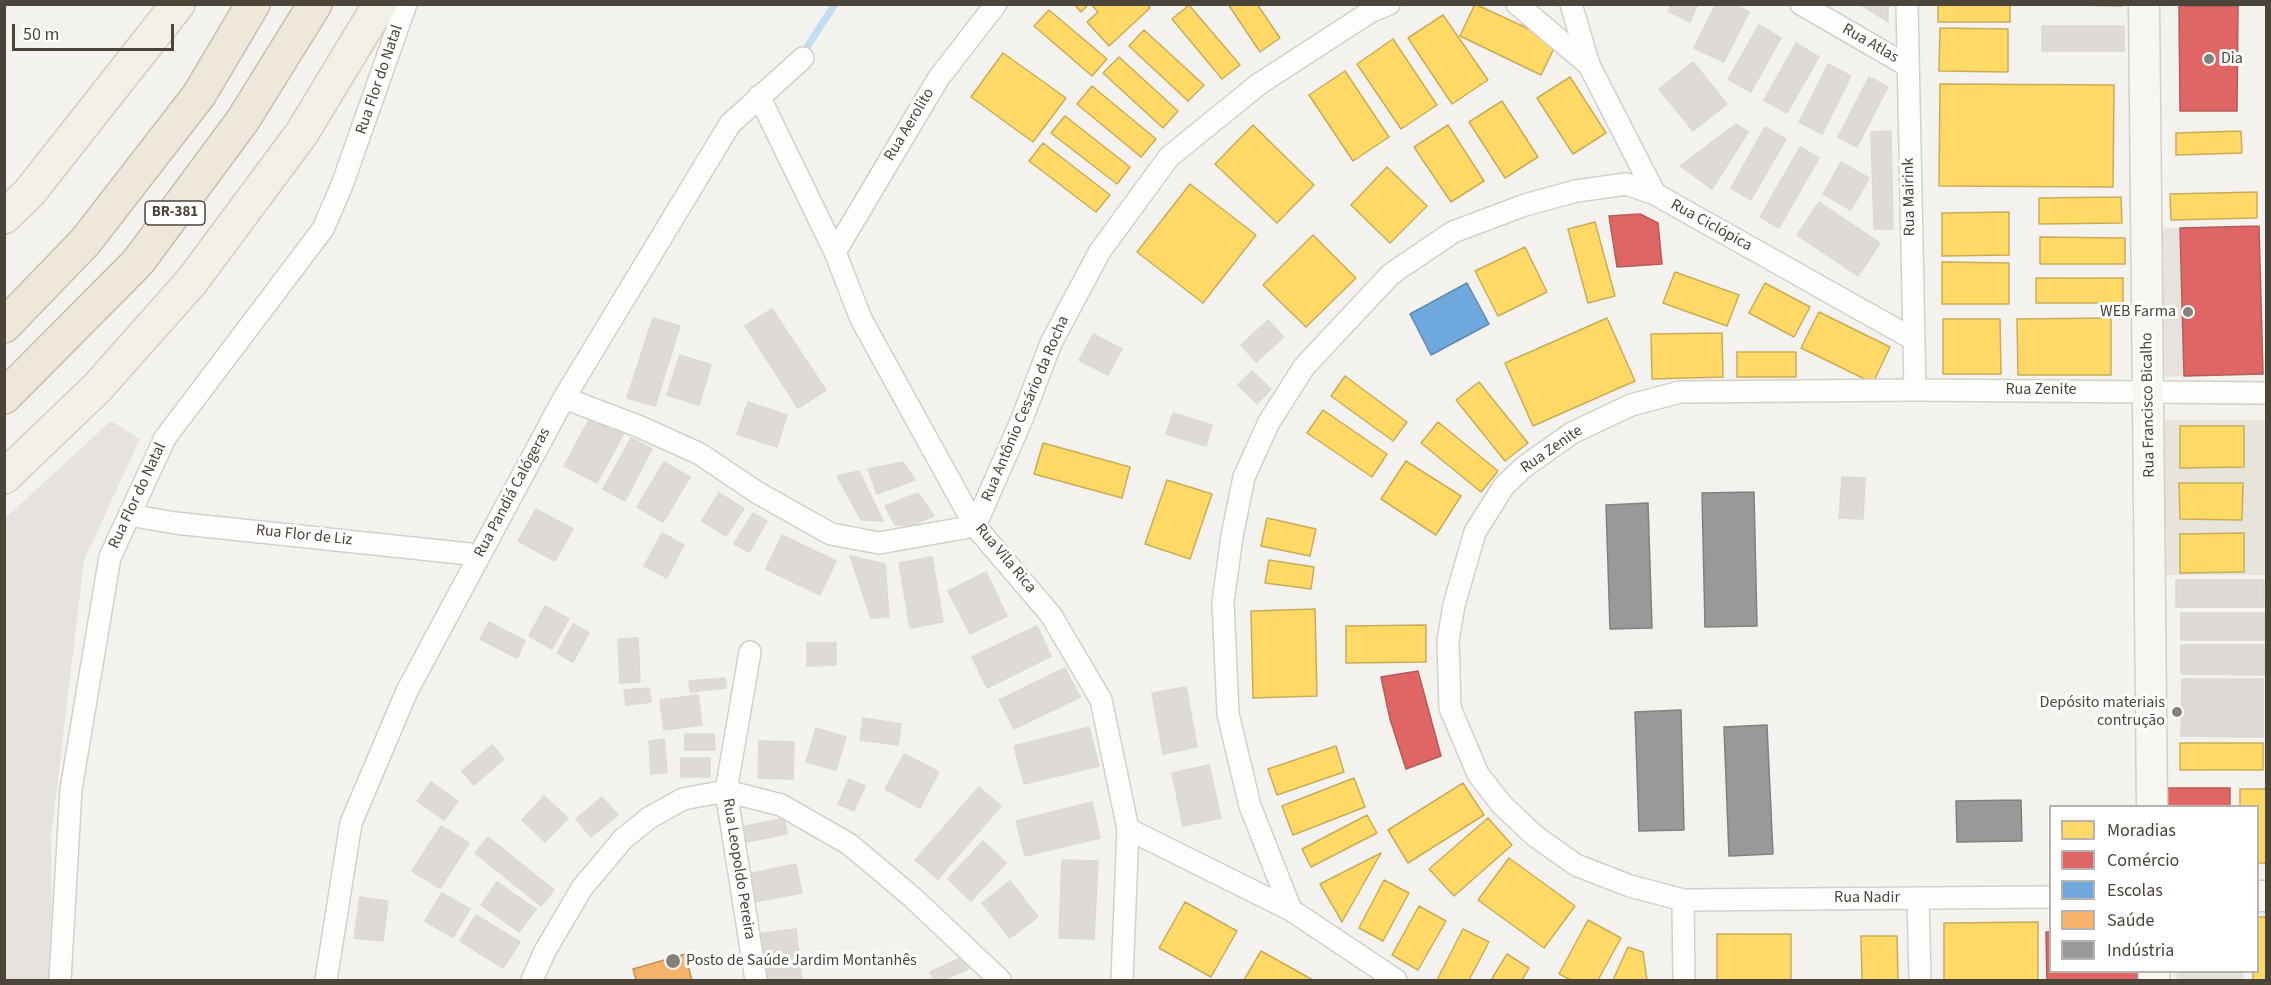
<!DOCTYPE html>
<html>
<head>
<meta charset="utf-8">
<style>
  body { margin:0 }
  #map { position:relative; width:2271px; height:985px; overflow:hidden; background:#f4f2ee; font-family:"Source Sans 3",sans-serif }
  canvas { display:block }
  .frame { position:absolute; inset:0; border:6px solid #4b4439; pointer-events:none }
  .legend { position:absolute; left:2049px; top:805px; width:210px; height:168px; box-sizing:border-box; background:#fff; border:2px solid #b7b4b0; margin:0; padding:8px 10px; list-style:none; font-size:18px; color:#4b4439 }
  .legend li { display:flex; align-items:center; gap:12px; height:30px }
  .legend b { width:30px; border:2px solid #b7b4b0 }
  .scale { position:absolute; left:12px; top:24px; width:162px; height:27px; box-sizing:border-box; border:3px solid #4b4439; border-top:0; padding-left:8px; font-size:18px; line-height:21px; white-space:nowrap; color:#4b4439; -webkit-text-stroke:4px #fff; paint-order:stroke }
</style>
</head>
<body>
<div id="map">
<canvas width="2271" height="985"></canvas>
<div class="frame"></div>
<ul class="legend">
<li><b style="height:16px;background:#ffd966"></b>Moradias</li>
<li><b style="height:16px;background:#e06666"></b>Comércio</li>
<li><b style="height:16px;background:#6fa8dc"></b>Escolas</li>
<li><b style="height:16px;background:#f6b26b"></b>Saúde</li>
<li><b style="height:16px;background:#999"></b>Indústria</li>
</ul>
<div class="scale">50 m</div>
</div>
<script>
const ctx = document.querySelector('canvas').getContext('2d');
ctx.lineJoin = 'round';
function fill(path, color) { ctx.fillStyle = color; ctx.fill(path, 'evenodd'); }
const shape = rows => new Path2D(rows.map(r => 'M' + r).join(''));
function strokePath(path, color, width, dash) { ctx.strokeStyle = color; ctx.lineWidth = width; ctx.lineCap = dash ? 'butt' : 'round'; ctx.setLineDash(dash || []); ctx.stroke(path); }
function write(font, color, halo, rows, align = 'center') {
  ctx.font = font + ' "Source Sans 3",sans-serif'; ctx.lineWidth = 6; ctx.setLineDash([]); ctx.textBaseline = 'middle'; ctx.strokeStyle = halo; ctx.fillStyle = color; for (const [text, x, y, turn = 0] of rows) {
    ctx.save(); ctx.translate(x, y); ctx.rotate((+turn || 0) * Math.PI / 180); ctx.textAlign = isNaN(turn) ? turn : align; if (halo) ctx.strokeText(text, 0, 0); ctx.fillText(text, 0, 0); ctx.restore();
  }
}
const residential = shape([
  [2165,420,2266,420,2266,575,2165,575]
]);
const industrial = shape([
  [111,421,140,439,84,560,51,838,52,980,5,980,5,518]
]);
const parking = shape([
  [2180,228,2184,376,2158,377,2154,229],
  [2243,972,2243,980,2177,980,2177,973]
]);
const homes = shape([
  [1074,4,1089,4,1081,12,1074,4],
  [1091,4,1147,4,1150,8,1109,46,1087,22,1098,12,1091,4],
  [1228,4,1257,4,1280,38,1260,52,1228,4],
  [1475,4,1557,42,1541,75,1460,36,1475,4],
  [1938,4,2010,4,2010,22,1938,22,1938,4],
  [2040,4,2122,4,2122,6,2040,4],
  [1189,5,1240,65,1222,79,1172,19,1189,5],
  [1049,10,1107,59,1092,76,1034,26,1049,10],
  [1443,15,1488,80,1452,104,1408,38,1443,15],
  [1940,28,2008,29,2008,72,1939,71,1940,28],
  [1144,30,1204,85,1188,101,1129,46,1144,30],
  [1393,39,1437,105,1401,129,1357,64,1393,39],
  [1003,53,1066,98,1033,142,971,97,1003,53],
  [1119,57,1178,111,1163,128,1103,73,1119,57],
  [1345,71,1389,137,1353,161,1309,95,1345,71],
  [1570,77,1606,133,1573,154,1537,98,1570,77],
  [1940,84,2114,85,2113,187,1939,186,1940,84],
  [1092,86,1156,139,1141,157,1077,104,1092,86],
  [1502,101,1538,157,1505,178,1469,122,1502,101],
  [1065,116,1130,167,1117,184,1051,133,1065,116],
  [1253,125,1314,185,1277,223,1215,164,1253,125],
  [1448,125,1484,181,1451,202,1414,147,1448,125],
  [2241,131,2242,153,2176,155,2176,133,2241,131],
  [1043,143,1110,195,1096,212,1029,161,1043,143],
  [1387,167,1427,206,1390,243,1351,205,1387,167],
  [1190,184,1256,235,1203,303,1137,252,1190,184],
  [2257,192,2257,218,2171,220,2170,194,2257,192],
  [2121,197,2122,223,2039,224,2039,198,2121,197],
  [2009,212,2009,255,1942,256,1942,213,2009,212],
  [1595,222,1615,296,1588,303,1568,229,1595,222],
  [1313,235,1356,278,1306,327,1263,285,1313,235],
  [2040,237,2125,238,2125,264,2040,264,2040,237],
  [1525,247,1547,292,1498,316,1475,271,1525,247],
  [1942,262,2009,263,2009,304,1942,304,1942,262],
  [1675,272,1739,295,1727,326,1663,303,1675,272],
  [2036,278,2123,278,2123,303,2036,303,2036,278],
  [1765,283,1810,307,1794,337,1749,313,1765,283],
  [1819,312,1890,347,1873,383,1801,348,1819,312],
  [1607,318,1635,381,1533,426,1505,363,1607,318],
  [2111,318,2111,375,2018,375,2017,319,2111,318],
  [1943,319,2000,319,2001,374,1943,374,1943,319],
  [1722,333,1723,377,1652,379,1651,334,1722,333],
  [1737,352,1796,352,1796,377,1737,377,1737,352],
  [1345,376,1407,422,1393,441,1331,396,1345,376],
  [1479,382,1528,443,1505,461,1456,400,1479,382],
  [1323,410,1387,454,1372,477,1307,433,1323,410],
  [1438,422,1498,471,1481,492,1421,443,1438,422],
  [2180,426,2244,426,2244,467,2180,468,2180,426],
  [1043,443,1130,467,1122,498,1034,474,1043,443],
  [1406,461,1461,496,1436,535,1381,499,1406,461],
  [1167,480,1212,494,1190,559,1145,544,1167,480],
  [2179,483,2243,483,2242,520,2180,519,2179,483],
  [1267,518,1316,529,1310,556,1261,546,1267,518],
  [2244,533,2244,572,2180,573,2180,534,2244,533],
  [1269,560,1314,567,1311,589,1265,583,1269,560],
  [1315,609,1317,696,1253,698,1251,611,1315,609],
  [1426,625,1426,662,1346,663,1346,626,1426,625],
  [2180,743,2263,743,2263,770,2180,770,2180,743],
  [1336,746,1344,772,1277,795,1268,769,1336,746],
  [1354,778,1365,807,1293,835,1282,806,1354,778],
  [1463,783,1484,815,1408,863,1388,830,1463,783],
  [2240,789,2266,789,2266,863,2258,863,2258,806,2240,806,2240,789],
  [1367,815,1377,833,1311,867,1302,849,1367,815],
  [1488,818,1512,845,1454,896,1429,869,1488,818],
  [1381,853,1342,922,1320,884,1381,853],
  [1509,858,1575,906,1544,948,1478,900,1509,858],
  [1384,880,1409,893,1383,941,1359,928,1384,880],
  [1185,902,1237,931,1211,977,1159,948,1185,902],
  [1419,906,1446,921,1418,970,1392,955,1419,906],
  [2258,917,2266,917,2266,980,2253,980,2253,972,2258,972,2258,917],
  [1588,920,1621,938,1598,980,1571,980,1559,974,1588,920],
  [2038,922,2038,980,1944,980,1944,923,2038,922],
  [1463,929,1489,942,1469,980,1437,980,1463,929],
  [1717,934,1791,934,1791,980,1717,980,1717,934],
  [1861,936,1897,936,1898,980,1862,980,1861,936],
  [1628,947,1643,952,1647,980,1613,980,1628,947],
  [1261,951,1313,980,1244,980,1261,951],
  [1507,954,1529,968,1522,980,1491,980,1507,954]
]);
const shops = shape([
  [2179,6,2238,6,2237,111,2180,111,2179,6],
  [1640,214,1658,223,1662,264,1617,267,1609,216,1640,214],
  [2259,226,2263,374,2184,376,2180,228,2259,226],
  [1418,671,1441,756,1406,769,1390,719,1381,677,1418,671],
  [2166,788,2230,788,2230,806,2166,806,2166,788],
  [2046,932,2050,932,2050,972,2137,972,2137,980,2047,980,2046,932]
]);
const schools = shape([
  [1467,283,1489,324,1431,355,1410,314,1467,283]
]);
const health = shape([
  [685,954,692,980,636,980,633,969,685,954]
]);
const industry = shape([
  [1754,492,1757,626,1705,627,1702,493,1754,492],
  [1648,503,1652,628,1610,629,1606,505,1648,503],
  [1681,710,1684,830,1639,831,1635,712,1681,710],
  [1767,725,1773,854,1729,856,1724,727,1767,725],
  [2021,800,2022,841,1957,842,1956,801,2021,800]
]);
const stream = shape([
  [807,47,835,4]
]);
const building = shape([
  [1672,4,1698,4,1690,22,1668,11,1672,4],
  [1716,4,1734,4,1749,12,1724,62,1694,48,1716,4],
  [1860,4,1888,4,1888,22,1860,4],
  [1759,25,1781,38,1751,92,1728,79,1759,25],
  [2042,26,2124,26,2124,51,2042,51,2042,26],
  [1796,43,1819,57,1787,113,1764,100,1796,43],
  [1693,62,1727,104,1693,131,1659,89,1693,62],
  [1828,64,1851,76,1822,134,1799,122,1828,64],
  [1869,77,1888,87,1857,147,1838,137,1869,77],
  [1736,124,1748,132,1712,189,1680,166,1736,124],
  [1765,127,1786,139,1751,200,1731,188,1765,127],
  [1891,131,1893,229,1874,229,1871,132,1891,131],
  [1800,147,1819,158,1779,228,1760,217,1800,147],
  [1841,162,1869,178,1851,210,1823,194,1841,162],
  [1819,202,1880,243,1858,276,1797,235,1819,202],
  [772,309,826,390,798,408,745,326,772,309],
  [653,318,680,326,655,406,627,398,653,318],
  [1268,320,1284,337,1256,362,1241,345,1268,320],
  [1093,334,1122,349,1108,375,1079,360,1093,334],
  [680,355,711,365,699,405,667,395,680,355],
  [1252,371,1271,389,1257,404,1238,385,1252,371],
  [748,402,787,415,777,447,737,434,748,402],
  [1173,413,1212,425,1206,446,1166,434,1173,413],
  [591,416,624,433,597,483,564,466,591,416],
  [631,438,652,449,625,501,603,489,631,438],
  [664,462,690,477,663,522,637,507,664,462],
  [903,462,915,480,877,494,868,469,903,462],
  [859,471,883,521,861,520,837,476,859,471],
  [1842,477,1865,478,1863,519,1839,518,1842,477],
  [719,493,744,509,726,536,702,521,719,493],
  [918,493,934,516,912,525,895,525,885,506,918,493],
  [536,509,573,529,555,561,518,541,536,509],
  [753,513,767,521,749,552,734,544,753,513],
  [662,533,684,545,667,578,644,566,662,533],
  [782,535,836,561,820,595,766,569,782,535],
  [850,556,885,564,889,617,871,618,850,556],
  [932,557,943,622,910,628,899,563,932,557],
  [986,572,1007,616,970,634,948,591,986,572],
  [2176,580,2264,580,2264,607,2176,607,2176,580],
  [545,606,569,619,552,649,529,636,545,606],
  [2181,613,2266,613,2266,640,2181,640,2181,613],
  [489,622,525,641,517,658,480,639,489,622],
  [573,624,589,633,573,662,557,653,573,624],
  [1037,626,1051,656,987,688,972,657,1037,626],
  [638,638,640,682,620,683,618,639,638,638],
  [807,643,836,643,836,665,807,666,807,643],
  [2181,645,2265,645,2265,675,2181,674,2181,645],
  [1065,668,1080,697,1014,729,999,700,1065,668],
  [725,678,726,688,690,692,689,681,725,678],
  [2182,679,2263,679,2263,737,2181,736,2182,679],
  [1186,687,1197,747,1163,754,1152,693,1186,687],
  [649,688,651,702,626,705,624,690,649,688],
  [698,695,702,725,664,730,660,700,698,695],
  [863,718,901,724,898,745,860,740,863,718],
  [1089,727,1099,766,1024,784,1014,746,1089,727],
  [816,728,846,737,836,770,806,762,816,728],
  [685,734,714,734,715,750,685,750,685,734],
  [664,739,667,772,651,774,649,741,664,739],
  [759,741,794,742,793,779,758,778,759,741],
  [492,745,504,759,474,785,462,771,492,745],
  [904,754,939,772,920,808,885,789,904,754],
  [681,758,710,758,710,777,681,777,681,758],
  [1209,765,1221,818,1183,826,1172,773,1209,765],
  [849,779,865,786,854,811,838,804,849,779],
  [431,782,458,801,444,820,417,801,431,782],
  [979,787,1001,806,938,879,915,860,979,787],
  [544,796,568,818,545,842,522,820,544,796],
  [602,797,618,815,591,837,576,819,602,797],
  [1092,802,1100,838,1025,856,1016,821,1092,802],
  [784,818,787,834,741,843,737,828,784,818],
  [441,826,469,843,440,888,412,871,441,826],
  [488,837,554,890,541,906,475,853,488,837],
  [983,841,1006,863,971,901,948,879,983,841],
  [1062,860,1098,861,1094,939,1059,938,1062,860],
  [796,864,802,893,754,902,748,874,796,864],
  [1010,881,1038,917,1010,938,982,903,1010,881],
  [497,882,536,909,519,932,481,905,497,882],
  [442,893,470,909,453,937,425,921,442,893],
  [360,897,388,901,383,941,354,938,360,897],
  [476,915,520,942,503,968,460,941,476,915],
  [796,929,802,980,764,980,758,934,796,929],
  [965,956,970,968,943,980,934,980,930,972,965,956]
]);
const street = shape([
  [1517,4,1589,65,1655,194],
  [1571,4,1589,65],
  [1801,4,1908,66],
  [1907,4,1915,390],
  [759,96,835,252,861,319,975,526,1051,615,1101,700,1128,829,1122,980],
  [835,252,938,79,996,4],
  [564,398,638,426,700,454,758,493,831,534,879,543,975,526,1022,419,1051,343,1100,251,1169,157,1259,84,1370,12,1389,4],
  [129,515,175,523,479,555],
  [750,652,726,791,756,980],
  [1128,829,1291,910,1396,980],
  [1918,898,1920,980],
  [1683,900,2050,897],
  [1291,910,1250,806,1228,714,1223,602,1232,536,1244,477,1269,422,1304,367,1391,274,1453,232,1525,205,1576,191,1626,184,1655,194,1913,339],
  [60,980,71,789,110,557,165,438,323,229,342,185,406,4],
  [326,980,351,823,407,691,564,398,730,124,803,58],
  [532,980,545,951,582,888,623,839,649,818,683,799,726,791,781,805,849,844,912,897,1000,980],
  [1684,980,1683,900,1630,886,1576,865,1535,836,1502,805,1478,774,1450,708,1448,641,1454,605,1475,532,1504,486,1524,467,1572,433,1631,405,1680,392,1915,390,2266,393]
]);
const secondary = shape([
  [2144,4,2152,806],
  [2258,896,2266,896],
  [2154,972,2154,980]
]);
const primary = shape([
  [4,217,29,193,178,4],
  [4,477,97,388,192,281,302,133,380,4]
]);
const highway = shape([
  [4,326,85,242,199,95,253,4],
  [4,397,138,262,243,120,315,4]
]);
const markers = [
  [2209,59,6,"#868178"],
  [2188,312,6,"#868178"],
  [2177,712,6,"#868178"],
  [673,961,8,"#868178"]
];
const shields = [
  [175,213,60]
];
const shieldNames = [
  ["BR-381",175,213]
];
const streetNames = [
  ["Rua Atlas",1870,44,30],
  ["Rua Flor do Natal",380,80,-71],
  ["Rua Aerolito",910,125,-59],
  ["Rua Mairink",1910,197,-91],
  ["Rua Ciclópica",1711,226,29],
  ["Rua Zenite",2041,390],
  ["Rua Francisco Bicalho",2149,405,-91],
  ["Rua Antônio Cesário da Rocha",1026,409,-67],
  ["Rua Zenite",1552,450,-35],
  ["Rua Pandiá Calógeras",513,493,-62],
  ["Rua Flor do Natal",138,496,-65],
  ["Rua Flor de Liz",304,536,6],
  ["Rua Vila Rica",1005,559,50],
  ["Rua Leopoldo Pereira",738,869,81],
  ["Rua Nadir",1867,898]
];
const poiNames = [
  ["Dia",2221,59],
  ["WEB Farma",2176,312,"right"],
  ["Depósito materiais",2165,703,"right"],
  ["contrução",2165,721,"right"],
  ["Posto de Saúde Jardim Montanhês",686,961]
];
fill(residential, '#e7e4dc');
fill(industrial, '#e6e2de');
fill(parking, '#e6e3df');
fill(homes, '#ffd966');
strokePath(homes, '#c9ac58', 1.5);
fill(shops, '#e06666');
strokePath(shops, '#b35c58', 1.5);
fill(schools, '#6fa8dc');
strokePath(schools, '#648aab', 1.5);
fill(health, '#f6b26b');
strokePath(health, '#c3915c', 1.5);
fill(industry, '#999');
strokePath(industry, '#82807c', 1.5);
strokePath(stream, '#c0ddf1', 7);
fill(building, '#dedbd6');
strokePath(building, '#dcd9d4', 1.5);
strokePath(street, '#d2d0cb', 24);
strokePath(secondary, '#d3cfc5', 33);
strokePath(primary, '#d6cebb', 36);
strokePath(highway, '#ccbfa9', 36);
strokePath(street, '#fdfdfc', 21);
strokePath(secondary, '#f7f6f1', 30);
strokePath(primary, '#f2efe6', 33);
strokePath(highway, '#ede8db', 33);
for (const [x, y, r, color] of markers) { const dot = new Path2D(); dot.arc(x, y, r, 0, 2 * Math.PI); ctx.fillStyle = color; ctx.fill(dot); strokePath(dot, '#fff', 2); }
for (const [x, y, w] of shields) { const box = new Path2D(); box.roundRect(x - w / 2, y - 12, w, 24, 4.5); ctx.fillStyle = '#fff'; ctx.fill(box); strokePath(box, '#4b4439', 1.5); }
write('bold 15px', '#4b4439', null, shieldNames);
write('16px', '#4b4439', '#fff', streetNames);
write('16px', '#4b4439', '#fff', poiNames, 'left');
</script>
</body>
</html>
